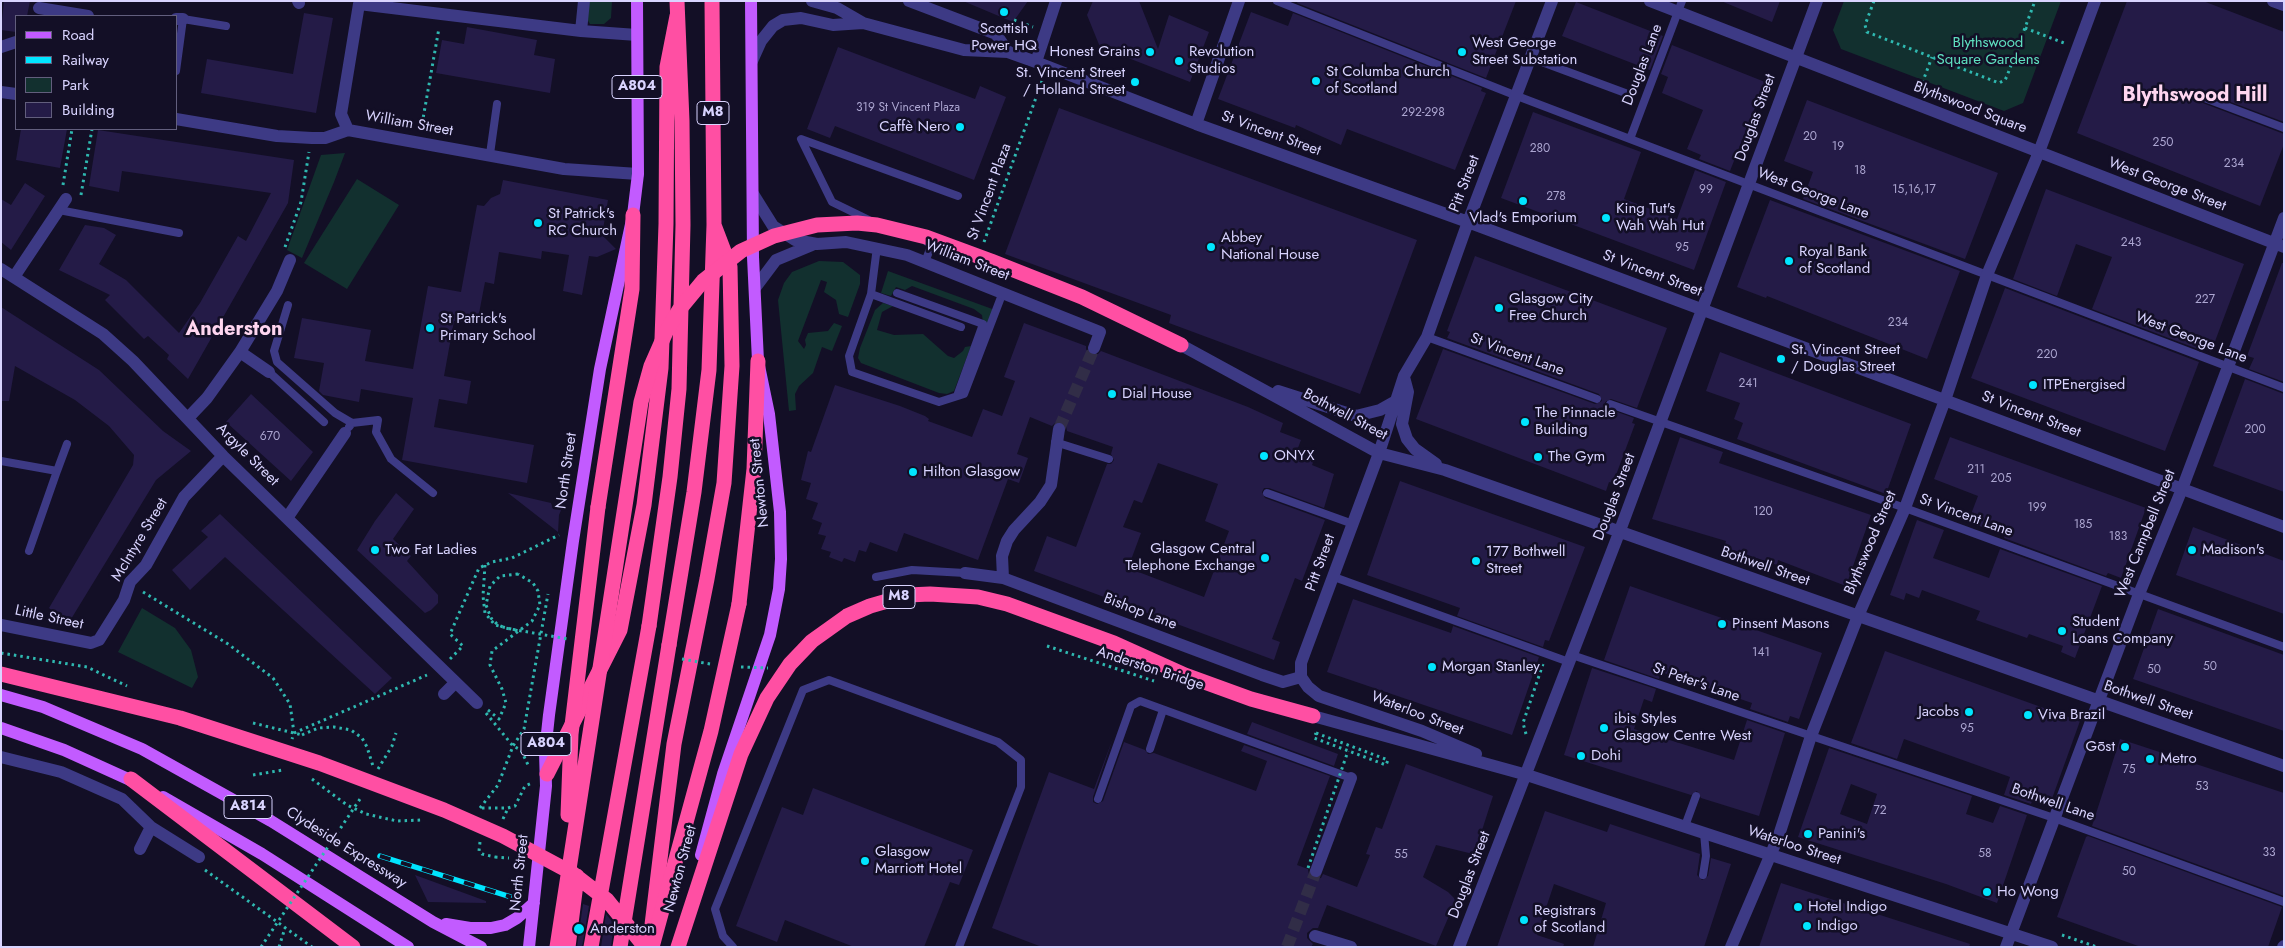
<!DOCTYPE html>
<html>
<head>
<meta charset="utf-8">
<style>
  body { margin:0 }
  #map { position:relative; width:2285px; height:948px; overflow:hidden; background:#130f26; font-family:Jost,sans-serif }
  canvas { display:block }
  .frame { position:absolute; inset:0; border:2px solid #d9d4ff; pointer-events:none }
  .legend { position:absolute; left:15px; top:15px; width:162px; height:115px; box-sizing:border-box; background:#130f26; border:1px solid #625e7d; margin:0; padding:6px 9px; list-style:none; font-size:15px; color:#d9d4ff }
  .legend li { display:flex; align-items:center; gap:10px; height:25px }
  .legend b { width:25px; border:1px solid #625e7d }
</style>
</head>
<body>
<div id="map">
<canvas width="2285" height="948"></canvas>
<div class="frame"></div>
<ul class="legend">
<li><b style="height:6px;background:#c25bff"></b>Road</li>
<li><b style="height:6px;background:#00e5ff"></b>Railway</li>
<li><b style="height:14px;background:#12302f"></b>Park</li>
<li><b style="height:14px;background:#241b47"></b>Building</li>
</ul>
</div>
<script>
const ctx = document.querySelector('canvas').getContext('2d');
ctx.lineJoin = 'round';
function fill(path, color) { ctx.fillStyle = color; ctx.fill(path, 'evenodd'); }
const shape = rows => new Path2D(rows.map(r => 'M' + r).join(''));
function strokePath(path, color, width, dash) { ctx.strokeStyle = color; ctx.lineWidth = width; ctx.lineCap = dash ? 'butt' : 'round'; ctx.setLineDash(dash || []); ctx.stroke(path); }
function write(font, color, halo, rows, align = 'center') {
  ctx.font = font + ' Jost,sans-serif'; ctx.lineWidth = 5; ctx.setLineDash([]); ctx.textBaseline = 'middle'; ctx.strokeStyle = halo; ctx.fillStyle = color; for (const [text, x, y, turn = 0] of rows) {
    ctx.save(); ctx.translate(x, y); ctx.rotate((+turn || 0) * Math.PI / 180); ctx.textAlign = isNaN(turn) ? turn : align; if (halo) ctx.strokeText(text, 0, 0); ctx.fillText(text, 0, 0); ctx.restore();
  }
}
const green = shape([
  [588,1,612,1,611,18,604,24,590,24,587,19],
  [1844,1,2061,1,2023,103,2004,111,1841,49,1833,30],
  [345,153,334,182,302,258,287,250,321,155],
  [357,179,399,205,347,289,304,263],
  [819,261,843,262,860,275,860,284,848,317,839,314,836,300,824,292,827,282,821,280,798,341,804,349,806,345,805,340,808,333,828,331,834,323,842,326,832,351,822,347,813,373,799,386,795,394,796,410,789,411,778,300,784,283,792,272],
  [888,271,995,310,985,337,982,315,974,309,912,286,905,290,896,287,891,296,881,293],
  [883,303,893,306,882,312,877,330,894,335,923,334,948,356,954,358,963,351,965,347,971,346,954,391,947,394,939,393,861,363,858,358,860,348,875,310],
  [142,608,175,628,191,650,198,677,192,688,118,652]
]);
const building = shape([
  [4,1,30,1,27,16,16,16,16,32,1,30],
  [963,1,1028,1,1013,22],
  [1093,1,1139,1,1158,49,1169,15,1209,32,1190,82,1100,47,1087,15],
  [1298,1,1516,1,1486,78,1297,3],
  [1721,1,1780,1,1772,22],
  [2127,1,2203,1,2284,32,2284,122,2204,92,2199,92,2197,95,2200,102,2284,134,2284,144,2260,206,2077,133],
  [1576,2,1663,36,1650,70,1562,36],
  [1251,12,1288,26,1293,13,1482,88,1481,91,1486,93,1455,170,1347,129,1341,145,1296,125,1295,128,1218,99],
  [304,13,333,18,316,113,201,93,207,59,293,74],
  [467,27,537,40,534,55,555,59,550,93,436,73,442,40,464,44],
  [1672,45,1765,82,1730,171,1699,159,1701,155,1687,149,1703,110,1662,93,1668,77,1661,74],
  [838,47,975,99,980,86,1006,97,974,180,835,126,830,138,807,129],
  [1807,100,1998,173,1965,259,1803,199,1813,172,1784,161],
  [1059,108,1417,240,1360,394,1169,323,1171,315,1005,254],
  [1533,112,1641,152,1624,199,1677,219,1695,170,1726,182,1694,270,1501,198],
  [21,129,67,129,60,168,16,160],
  [98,130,294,160,288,203,188,379,167,359,169,355,148,336,144,339,105,300,110,295,59,270,85,225,104,228,116,235,99,264,126,280,179,333,200,303,238,236,246,241,271,193,122,171,119,192,89,186],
  [503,180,608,200,602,235,616,249,597,257,589,256,582,295,563,291,569,255,542,251,541,259,499,252,494,284,485,282,477,324,454,321,444,376,471,381,467,404,439,399,434,427,534,445,527,483,402,460,413,398,361,389,359,402,323,395,319,391,324,363,294,358,302,318,371,330,365,361,413,369,428,286,461,292,477,205,484,206,491,198,500,194],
  [25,183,45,196,11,250,1,242,1,199,11,205],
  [2046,189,2244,264,2211,352,2204,349,2203,351,2092,309,2112,257,2076,244,2057,296,2013,279],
  [1770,200,1960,271,1927,359,1767,296,1766,298,1737,287],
  [1475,256,1667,328,1637,408,1611,399,1605,402,1606,408,1634,418,1632,423,1635,424,1613,483,1609,482,1606,491,1416,419,1443,349,1595,404,1602,401,1599,394,1447,338,1450,332,1447,331],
  [2282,263,2284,263,2284,382,2249,369,2254,358,2247,356],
  [2005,288,2199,362,2165,451,1971,378],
  [1,307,99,370,163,431,191,451,156,480,68,624,49,608,133,465,134,455,109,426,75,400,15,366,9,401,1,401],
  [1024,323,1086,346,1086,350,1091,355,1096,356,1101,351,1248,407,1283,423,1280,432,1301,440,1296,453,1314,460,1312,465,1334,474,1324,508,1269,488,1264,488,1262,492,1265,498,1325,520,1302,581,1295,578,1272,639,1280,642,1274,660,1034,571,1047,536,1076,547,1107,464,1111,464,1114,460,1111,454,1113,447,1067,431,1066,426,1061,421,1056,422,1052,426,1030,417,1017,454,1028,458,1019,483,1008,479,978,560,904,533,897,552,870,542,866,552,859,550,855,562,844,558,842,562,829,557,831,552,821,549,826,536,818,534,822,523,812,519,818,503,806,499,811,483,801,480,808,451,811,452,835,385,900,406,925,416,929,419,928,421,972,437,983,409,1002,416,1015,381,1004,377],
  [1158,463,1218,484,1205,521,1229,531,1204,597,1128,568,1141,533,1123,527,1134,500,1142,503],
  [1720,352,1911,424,1886,494,1737,439,1743,423,1734,419,1740,403,1706,391],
  [2245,379,2284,394,2284,492,2213,466],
  [251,394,313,452,291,481,226,422],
  [1680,437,1723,452,1719,463,1871,515,1846,586,1778,560,1777,565,1724,547,1726,541,1652,519],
  [1950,437,2146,508,2121,578,2108,573,2106,576,2004,538,2005,535,1968,522,1978,496,1934,479],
  [1400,481,1585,547,1549,641,1545,640,1543,647,1457,616,1460,608,1367,575],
  [396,493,414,509,393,539,411,556,407,561,438,595,438,603,431,610,425,613,357,550,375,521],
  [508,493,551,503,552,506,562,508,559,515,558,532],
  [220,514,392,678,375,694,225,557,190,590,172,570,208,537,201,531],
  [1917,520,1944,530,1933,558,1989,578,2000,549,2102,586,2075,658,2061,652,2063,646,2029,634,2027,638,1976,620,1980,611,1922,590,1919,598,1906,593,1904,600,1890,595],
  [2193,527,2284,561,2284,614,2176,575],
  [1630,586,1822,653,1799,719,1790,716,1788,722,1750,709,1752,703,1661,672,1659,679,1604,660],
  [1353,599,1451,633,1453,626,1539,657,1512,735,1327,672],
  [2158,609,2284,655,2284,731,2133,679],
  [1885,651,2080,721,2049,807,2032,801,2031,804,2004,795,2010,777,1904,739,1897,759,1851,743],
  [1592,668,1656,689,1652,702,1644,699,1634,729,1734,760,1747,720,1785,733,1759,816,1701,798,1697,791,1691,795,1564,755],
  [1252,722,1338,754,1334,766,1247,734],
  [1113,738,1093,797,1093,802,1097,804,1103,801,1124,742,1145,750,1148,754,1154,753,1256,791,1267,761,1241,751,1244,745,1330,776,1297,865,1308,869,1309,876,1314,879,1321,878,1323,874,1357,887,1370,855,1366,854,1376,827,1382,829,1406,764,1493,796,1475,852,1469,853,1436,845,1423,877,1448,892,1454,898,1458,910,1452,909,1436,946,1327,905,1318,928,1313,928,1307,933,1307,938,1313,944,1311,947,1042,947,992,928,1049,772,1094,789],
  [2120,739,2284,793,2284,896,2092,826],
  [1829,748,1972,796,1966,814,1993,823,2000,806,2027,815,1997,903,1946,884,1798,837],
  [1851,784,1877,794,1867,824,1840,814],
  [813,788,973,850,959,885,950,882,924,947,854,947,785,920,777,942,736,926,782,807,803,815],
  [1545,811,1607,832,1610,824,1700,854,1697,875,1702,880,1708,876,1711,858,1731,864,1704,947,1593,947,1606,903,1554,884,1537,935,1564,944,1563,947,1497,947],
  [2088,836,2282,907,2268,947,2141,947,2057,917,2086,837],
  [415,875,486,901,486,903,428,902],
  [1781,883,1970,944,1969,947,1759,947],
  [583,904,589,906,582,947,577,947],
  [606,914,614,924,611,947,601,947]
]);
const streetTunnel = shape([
  [1059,429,1094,348],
  [1287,947,1316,871]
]);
const path = shape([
  [1874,1,1865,25,1867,32,1999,83,2005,80,2007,76,2035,1],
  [1014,20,1033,27],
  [2025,28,2064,43],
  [1920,89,1932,57],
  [421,130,439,28],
  [63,185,72,129],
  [81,195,92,129],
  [984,242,1042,81],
  [285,247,301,202,309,152],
  [485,565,483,596,485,613,495,625,519,631],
  [143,592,228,644,273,678,290,704,294,733,292,739],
  [1047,646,1154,681],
  [1,653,87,667,127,686],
  [450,659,463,646,450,634,479,568,492,562,512,558,559,535],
  [488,710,499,719,506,703,502,689,490,665,492,651,532,621,540,605,538,591,533,583,518,574],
  [486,713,513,746,521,750,529,767],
  [253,723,302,735],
  [294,733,427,675],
  [1316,733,1388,760,1386,765,1314,738,1316,733],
  [1526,734,1523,723,1543,664],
  [378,769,392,746,396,733],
  [253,775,283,770],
  [312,779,347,805,366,814,397,821,422,820],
  [480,808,498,785,513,746,524,729,548,594],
  [482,808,508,808,515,806,525,786,532,783],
  [503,819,508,808],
  [480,842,479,851,482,854,495,857],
  [205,870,312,947],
  [2062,935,2097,947],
  [279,947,285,928]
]);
const lane = shape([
  [1277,1,1517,96,2284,388],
  [1531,58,1628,94],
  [176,71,183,19,226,26],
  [2202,97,2284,128],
  [1630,139,1682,1],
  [490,154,497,104],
  [59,210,179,233],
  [869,220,832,202,801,139,958,196],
  [877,247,871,294,849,356,852,372,939,402,964,394,1003,292],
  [925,262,932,244,927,242],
  [897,293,983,324,957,396],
  [871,294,961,327],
  [288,305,274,351,277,362,335,413,352,423],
  [1427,337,1597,399],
  [269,372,324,422],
  [1610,404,1905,508,2284,647],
  [349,427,352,423,378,420,376,432,391,459,433,493],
  [1055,442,1109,459],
  [1,461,57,471,29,551],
  [57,471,67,444],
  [1267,493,1353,524],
  [876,577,912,570,965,573],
  [1334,577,1569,662],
  [1572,655,2054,818,2284,902],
  [1150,749,1163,710],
  [1098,799,1131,706,1140,701,1351,778],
  [1685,826,1696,796],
  [1703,875,1706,856,1704,833],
  [733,947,723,936,715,909,803,690,829,680,998,742,1021,760,1021,787,959,947]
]);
const street = shape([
  [298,1,299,3],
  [812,1,837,8,863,23,964,50,1008,52,1036,62,1196,124,1468,222,2284,527],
  [909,1,996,34,1008,52],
  [1650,1,2284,247],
  [2273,1,2284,5],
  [39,8,88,16],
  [176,19,183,19],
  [581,31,584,1],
  [1,47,16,42],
  [752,61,761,41,773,26,783,20,801,18,833,25,863,23],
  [1036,62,1056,1],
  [1,92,16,94],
  [176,119,277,136,312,138,325,138,348,130,564,169,638,174],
  [1196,124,1239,1],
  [348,130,341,114,359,4,581,31,637,35],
  [753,194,773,226,795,240,817,244,846,242,907,255,1100,332,1094,348],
  [1,269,103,334,133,361,223,456,477,703],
  [14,277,66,199],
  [755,288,776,260,812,245],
  [1181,345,1379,453,1445,470,2284,766],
  [240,352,269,372],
  [1404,377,1408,392,1402,424,1407,439,1415,449,1436,464],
  [1278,391,1356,416,1380,410,1396,401],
  [188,418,207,398,240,352,277,291,290,260],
  [287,518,345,433],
  [965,573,1003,578,1262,675,1283,682,1301,677],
  [1003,578,1002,556,1007,541,1014,530,1040,502,1051,485,1059,429],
  [1,625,91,643,99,640,124,600,130,582,146,565,184,497,223,456],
  [1301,677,1301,663,1305,652,1379,453,1404,376,1427,337,1468,222,1552,1],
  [1301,677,1308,687,1319,696,1422,731,1476,754],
  [444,694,455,683],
  [1313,716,1527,775,2052,947],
  [1,757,61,772,122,799,151,827,199,857],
  [140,849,151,827],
  [1316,871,1351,778],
  [1315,936,1351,947],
  [1459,947,1619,533,1817,1],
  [1731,947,1779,835,1811,736,1858,616,1905,508,1945,400,1987,275,2039,152,2095,1],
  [2006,947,2139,594,2182,489,2284,218],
  [2283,947,2284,946]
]);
const primary = shape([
  [1,695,43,707,142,749,271,821,433,922,481,947],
  [1,728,64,750,139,784],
  [163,797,262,854,408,947],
  [701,855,723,774,770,635,779,589,781,559,780,512,769,414,758,361,753,257,751,1],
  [446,924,470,928,491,928,505,925,517,918,534,903],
  [529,947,546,786,545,752,549,715,573,541,600,369,633,215,638,174,637,1]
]);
const highway = shape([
  [598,507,632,289,633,215],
  [739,604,754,469,758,361],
  [649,626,670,477,679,389,683,225,682,121,677,1],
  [669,645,694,492,709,370,714,225,712,1],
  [547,774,620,630,644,505,661,368,666,224,667,67,677,16],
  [131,779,353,947],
  [651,933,674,744,707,579,724,483,732,366,730,267,714,225]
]);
const rail = shape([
  [380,856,511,897]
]);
const pathBridge = shape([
  [518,574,500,576,490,586,486,605,491,618,498,625,505,628,568,639],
  [682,659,710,664],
  [741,667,768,668],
  [302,735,318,728,334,727,351,730,362,738,367,747,373,766],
  [495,857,509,858],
  [1308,868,1348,751],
  [261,947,362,796]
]);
const highwayBridge = shape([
  [1,674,180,718,319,763,444,810,503,836,572,873,607,900,645,947],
  [568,815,571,734,598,507],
  [557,947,641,402,651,366,666,332,679,310,703,281,741,251,774,236,817,225,857,223,877,225,926,237,991,261,1082,297,1181,345],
  [568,947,577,876],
  [591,947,649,626],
  [620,947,669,645],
  [652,947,711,731,739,604],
  [678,947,741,754,767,698,790,664,812,641,847,616,870,606,908,595,930,594,978,597,1007,604,1114,643,1185,675,1251,699,1313,716]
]);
const markers = [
  [1004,12,5,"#00e5ff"],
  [1150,52,5,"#00e5ff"],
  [1462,52,5,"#00e5ff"],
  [1179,61,5,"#00e5ff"],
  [1316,81,5,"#00e5ff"],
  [1135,82,5,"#00e5ff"],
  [960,127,5,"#00e5ff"],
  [1523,201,5,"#00e5ff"],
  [1606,218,5,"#00e5ff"],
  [538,223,5,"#00e5ff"],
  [1211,247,5,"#00e5ff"],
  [1789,261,5,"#00e5ff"],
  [1499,308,5,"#00e5ff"],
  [430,328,5,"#00e5ff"],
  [1781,359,5,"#00e5ff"],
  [2033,385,5,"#00e5ff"],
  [1112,394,5,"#00e5ff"],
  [1525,422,5,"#00e5ff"],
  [1264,456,5,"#00e5ff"],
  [1538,457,5,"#00e5ff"],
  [913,472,5,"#00e5ff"],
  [375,550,5,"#00e5ff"],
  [2192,550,5,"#00e5ff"],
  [1265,558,5,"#00e5ff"],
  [1476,561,5,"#00e5ff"],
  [1722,624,5,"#00e5ff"],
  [2062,631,5,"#00e5ff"],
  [1432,667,5,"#00e5ff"],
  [1969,712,5,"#00e5ff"],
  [2028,715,5,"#00e5ff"],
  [1604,728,5,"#00e5ff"],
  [2125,747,5,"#00e5ff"],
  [1581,756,5,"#00e5ff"],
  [2150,759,5,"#00e5ff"],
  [1808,834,5,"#00e5ff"],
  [865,861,5,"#00e5ff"],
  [1987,892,5,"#00e5ff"],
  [1798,907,5,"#00e5ff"],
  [1524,920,5,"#00e5ff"],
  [1807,926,5,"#00e5ff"],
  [579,929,6,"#00e5ff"]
];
const numberNames = [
  ["319 St Vincent Plaza",908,108],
  ["292-298",1423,113],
  ["20",1810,137],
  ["250",2163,143],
  ["19",1838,147],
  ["280",1540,149],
  ["234",2234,164],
  ["18",1860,171],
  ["99",1706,190],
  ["15,16,17",1914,190],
  ["278",1556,197],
  ["243",2131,243],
  ["95",1682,248],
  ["227",2205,300],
  ["234",1898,323],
  ["220",2047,355],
  ["241",1748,384],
  ["200",2255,430],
  ["670",270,437],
  ["211",1976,470],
  ["205",2001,479],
  ["199",2037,508],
  ["120",1763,512],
  ["185",2083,525],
  ["183",2118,537],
  ["141",1761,653],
  ["50",2210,667],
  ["50",2154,670],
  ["95",1967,729],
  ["75",2129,770],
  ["53",2202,787],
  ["72",1880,811],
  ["33",2269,853],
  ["58",1985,854],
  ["55",1401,855],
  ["50",2129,872]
];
const shields = [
  [637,87,50],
  [713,113,32],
  [899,597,32],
  [546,744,50],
  [248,807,48]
];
const shieldNames = [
  ["A804",637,87],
  ["M8",713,113],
  ["M8",899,597],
  ["A804",546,744],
  ["A814",248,807]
];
const poiNames = [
  ["Scottish",1004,29,"center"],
  ["Power HQ",1004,46,"center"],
  ["West George",1472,43],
  ["Street Substation",1472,60],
  ["Honest Grains",1140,52,"right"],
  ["Revolution",1189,52],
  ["Studios",1189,69],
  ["St Columba Church",1326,72],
  ["of Scotland",1326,89],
  ["St. Vincent Street",1125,73,"right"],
  ["/ Holland Street",1125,90,"right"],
  ["Caffè Nero",950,127,"right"],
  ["King Tut's",1616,209],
  ["Wah Wah Hut",1616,226],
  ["St Patrick's",548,214],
  ["RC Church",548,231],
  ["Vlad's Emporium",1523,218,"center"],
  ["Abbey",1221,238],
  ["National House",1221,255],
  ["Royal Bank",1799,252],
  ["of Scotland",1799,269],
  ["Glasgow City",1509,299],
  ["Free Church",1509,316],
  ["St Patrick's",440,319],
  ["Primary School",440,336],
  ["St. Vincent Street",1791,350],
  ["/ Douglas Street",1791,367],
  ["ITPEnergised",2043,385],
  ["Dial House",1122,394],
  ["The Pinnacle",1535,413],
  ["Building",1535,430],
  ["ONYX",1274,456],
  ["The Gym",1548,457],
  ["Hilton Glasgow",923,472],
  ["Glasgow Central",1255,549,"right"],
  ["Telephone Exchange",1255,566,"right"],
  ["Two Fat Ladies",385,550],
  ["Madison's",2202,550],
  ["177 Bothwell",1486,552],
  ["Street",1486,569],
  ["Student",2072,622],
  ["Loans Company",2072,639],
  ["Pinsent Masons",1732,624],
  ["Morgan Stanley",1442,667],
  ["Jacobs",1959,712,"right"],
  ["Viva Brazil",2038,715],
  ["ibis Styles",1614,719],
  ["Glasgow Centre West",1614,736],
  ["Gōst",2115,747,"right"],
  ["Dohi",1591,756],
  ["Metro",2160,759],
  ["Panini's",1818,834],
  ["Glasgow",875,852],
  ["Marriott Hotel",875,869],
  ["Ho Wong",1997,892],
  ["Hotel Indigo",1808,907],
  ["Registrars",1534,911],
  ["of Scotland",1534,928],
  ["Indigo",1817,926],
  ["Anderston",590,929]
];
const parkNames = [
  ["Blythswood",1988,43],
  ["Square Gardens",1988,60]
];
const streetNames = [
  ["Douglas Lane",1643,65,-69],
  ["Blythswood Square",1970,108,21],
  ["Douglas Street",1756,118,-70],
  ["William Street",409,124,10],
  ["St Vincent Street",1271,134,20],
  ["Pitt Street",1465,184,-69],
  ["West George Street",2167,185,21],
  ["St Vincent Plaza",990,192,-70],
  ["West George Lane",1813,194,21],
  ["William Street",967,261,21],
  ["St Vincent Street",1652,274,21],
  ["West George Lane",2191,338,21],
  ["St Vincent Lane",1517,355,20],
  ["Bothwell Street",1345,415,28],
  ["St Vincent Street",2031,415,21],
  ["Argyle Street",247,455,45],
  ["North Street",567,471,-82],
  ["Newton Street",760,483,-96],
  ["Douglas Street",1615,497,-69],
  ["St Vincent Lane",1966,516,20],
  ["West Campbell Street",2146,534,-68],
  ["McIntyre Street",140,540,-59],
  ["Blythswood Street",1871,543,-67],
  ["Pitt Street",1321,563,-70],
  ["Bothwell Street",1765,567,19],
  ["Bishop Lane",1140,612,21],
  ["Little Street",49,618,12],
  ["Anderston Bridge",1150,669,18],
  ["St Peter's Lane",1696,683,19],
  ["Bothwell Street",2148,701,19],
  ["Waterloo Street",1417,714,21],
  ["Bothwell Lane",2053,803,19],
  ["Waterloo Street",1794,846,18],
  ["Clydeside Expressway",346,848,32],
  ["Newton Street",681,869,-75],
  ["North Street",520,873,-84],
  ["Douglas Street",1470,875,-69]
];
const districtNames = [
  ["Blythswood Hill",2195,96],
  ["Anderston",234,330]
];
fill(green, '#12302f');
fill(building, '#241b47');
strokePath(streetTunnel, '#312d47', 12, [12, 6]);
strokePath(path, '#2fb8b0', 3, [2.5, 4]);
strokePath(lane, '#3d3a85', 8);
strokePath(street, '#3d3a85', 12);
strokePath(primary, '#c25bff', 12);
strokePath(highway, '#ff4fa3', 15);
strokePath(rail, '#00e5ff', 5.5);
strokePath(rail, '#130f26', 4, [11]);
strokePath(pathBridge, '#2fb8b0', 3, [2.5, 4]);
strokePath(highwayBridge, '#ff4fa3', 15);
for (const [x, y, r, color] of markers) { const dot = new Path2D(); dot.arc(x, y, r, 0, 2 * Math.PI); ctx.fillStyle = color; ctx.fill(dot); strokePath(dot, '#130f26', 2); }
write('12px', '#aca6d1', null, numberNames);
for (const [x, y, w] of shields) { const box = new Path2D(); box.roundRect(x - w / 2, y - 11.5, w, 23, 4); ctx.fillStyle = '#130f26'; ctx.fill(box); strokePath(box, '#d9d4ff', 1); }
write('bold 14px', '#d9d4ff', null, shieldNames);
write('15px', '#d9d4ff', '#130f26', poiNames, 'left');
write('15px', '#5fe0c0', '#130f26', parkNames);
write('15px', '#d9d4ff', '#130f26', streetNames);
write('bold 20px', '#ffd6f0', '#130f26', districtNames);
</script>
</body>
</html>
